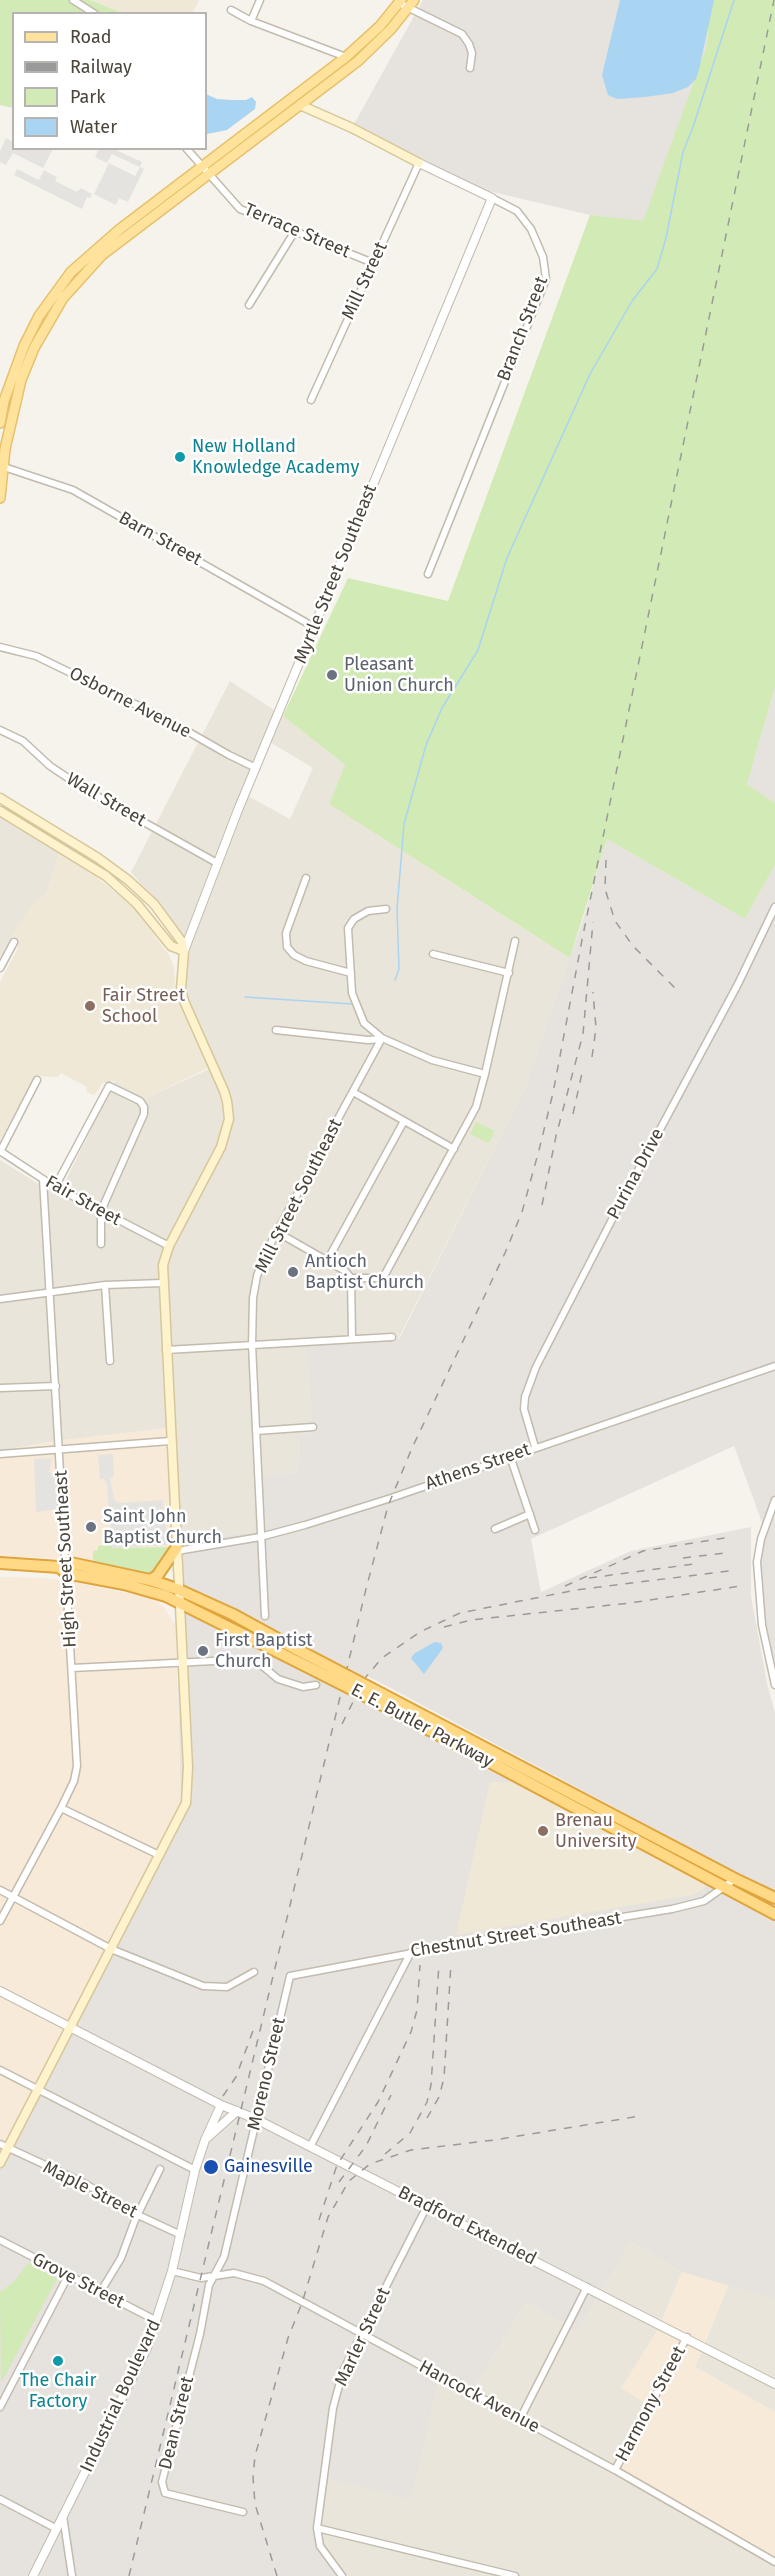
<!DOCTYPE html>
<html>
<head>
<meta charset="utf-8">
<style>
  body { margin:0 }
  #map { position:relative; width:775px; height:2576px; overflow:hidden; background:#f6f3ec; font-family:"Fira Sans",sans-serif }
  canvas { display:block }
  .legend { position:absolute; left:12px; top:12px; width:195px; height:138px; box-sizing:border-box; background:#fff; border:2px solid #b7b4b0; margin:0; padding:8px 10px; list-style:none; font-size:18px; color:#4b4439 }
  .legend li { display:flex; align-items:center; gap:12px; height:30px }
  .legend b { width:30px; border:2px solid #b7b4b0 }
</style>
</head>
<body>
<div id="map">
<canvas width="775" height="2576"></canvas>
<ul class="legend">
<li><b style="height:8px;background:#ffe39c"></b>Road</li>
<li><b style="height:8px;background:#9a9a9a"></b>Railway</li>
<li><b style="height:16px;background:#d2eab5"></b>Park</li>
<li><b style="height:16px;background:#a9d4f2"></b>Water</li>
</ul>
</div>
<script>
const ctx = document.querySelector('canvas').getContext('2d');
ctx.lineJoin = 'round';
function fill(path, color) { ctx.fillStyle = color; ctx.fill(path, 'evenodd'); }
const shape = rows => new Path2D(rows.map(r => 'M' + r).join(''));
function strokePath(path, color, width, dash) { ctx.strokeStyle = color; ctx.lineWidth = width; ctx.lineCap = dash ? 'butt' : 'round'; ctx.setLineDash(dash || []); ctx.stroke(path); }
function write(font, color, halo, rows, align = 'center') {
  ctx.font = font + ' "Fira Sans",sans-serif'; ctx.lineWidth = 5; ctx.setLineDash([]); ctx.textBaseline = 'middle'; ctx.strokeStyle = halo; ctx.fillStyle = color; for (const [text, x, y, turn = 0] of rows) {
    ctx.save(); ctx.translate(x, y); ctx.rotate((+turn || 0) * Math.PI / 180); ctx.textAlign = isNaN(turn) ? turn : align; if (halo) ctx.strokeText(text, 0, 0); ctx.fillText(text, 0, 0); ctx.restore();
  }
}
const residential = shape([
  [230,681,283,716,345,765,329,804,570,958,524,1090,398,1339,305,1340,313,1433,299,1435,298,1473,256,1477,253,1532,175,1539,168,1428,48,1442,0,1451,0,1160,58,1196,115,1081,146,1098,218,1065,186,996,186,961,173,922,131,872],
  [270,742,313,768,290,819,248,796],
  [0,817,59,853,46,895,32,905,0,957],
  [631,2242,682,2272,659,2328,622,2388,647,2404,775,2560,775,2576,338,2576,319,2552,315,2526,324,2478,439,2375,471,2393,526,2302,577,2332],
  [729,2284,775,2299,775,2412,695,2367]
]);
const commercial = shape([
  [168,1428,175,1547,152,1574,85,1560,0,1556,0,1451,48,1442],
  [0,1577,44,1578,74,1582,150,1598,163,1606,176,1626,181,1813,0,2160],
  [682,2272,729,2284,695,2367,775,2412,775,2560,612,2471,647,2404,621,2388,659,2328]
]);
const industrial = shape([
  [423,0,709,0,707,45,643,222,590,215,467,186,349,133],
  [775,687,775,803,747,784],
  [607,839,745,919,775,865,775,1689,764,1630,758,1553,764,1528,734,1446,531,1539,541,1592,631,1551,751,1527,751,1596,767,1683,775,1713,775,1893,366,1675,356,1684,775,1902,775,2299,682,2272,631,2242,577,2332,526,2302,471,2393,439,2376,411,2499,324,2478,315,2526,319,2552,338,2576,0,2576,0,2160,181,1813,175,1539,253,1532,256,1476,298,1473,299,1435,313,1433,305,1340,399,1339,524,1090,582,923]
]);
const education = shape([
  [90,0,199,0,192,14,122,13],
  [59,853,83,866,133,907,169,955,174,967,176,996,208,1068,146,1098,115,1081,103,1083,94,1095,86,1092,87,1087,61,1073,58,1077,35,1076,0,1141,0,982,18,948,12,934,32,905,46,895],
  [490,1782,511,1782,702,1880,706,1888,693,1895,456,1935]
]);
const green = shape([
  [0,0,90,0,122,13,14,14,13,108,0,105],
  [709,0,775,0,775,687,747,784,775,803,775,865,745,919,607,839,570,958,329,804,345,765,283,716,348,578,448,601,590,215,643,221,707,45],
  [476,1122,495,1131,489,1143,470,1134],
  [111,1545,112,1548,172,1547,158,1571,150,1576,93,1563,93,1551,98,1550,98,1546],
  [28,2263,57,2279,1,2383,0,2292,15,2281]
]);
const parking = shape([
  [6,138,13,142,14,148,53,149,43,168,13,153,6,165,0,162,0,151],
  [99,149,114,149,142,162,140,167,144,169,128,202,119,198,116,205,94,194,109,163,135,176,140,167,112,154,107,163,95,157],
  [17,169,39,180,44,170,57,177,55,181,77,192,81,188,92,194,90,198,87,197,82,209,14,175],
  [113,1454,114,1476,110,1478,114,1499,119,1503,163,1500,167,1545,112,1548,107,1485,104,1479,100,1479,98,1455],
  [52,1458,49,1472,56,1475,58,1509,36,1512,34,1459]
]);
const water = shape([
  [620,0,714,0,699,70,696,79,688,87,673,93,645,97,617,99,608,95,602,75],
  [206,94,217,99,231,100,246,100,252,97,256,102,255,109,227,130,207,134],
  [435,1642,441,1643,443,1648,424,1674,411,1658,415,1653]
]);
const stream = shape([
  [395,980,399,969,397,909,404,824,426,745,442,708,478,650,507,558,590,374,632,301,657,269,666,238,683,152,693,127,734,0],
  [245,997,352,1004]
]);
const minor = shape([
  [73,0,95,14],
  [399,3,462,34,469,44,472,53,470,68],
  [231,10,251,21,346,57],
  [251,21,260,0],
  [186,148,240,209,373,263],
  [249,305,295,231],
  [311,400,419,163],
  [1,466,73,490,314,627],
  [428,574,546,279,543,257,531,229,517,211,492,198],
  [0,647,36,656,166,719,229,755,256,768],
  [0,730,23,741,50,766,83,788,217,863],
  [306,878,286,933,287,947,294,955,306,961,351,973],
  [386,909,368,911,354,919,348,928,352,993,364,1023,382,1038,432,1060,485,1074],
  [433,954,509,973],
  [0,968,14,942],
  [276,1030,368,1040,382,1039],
  [353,1092,454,1149],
  [0,1151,55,1187,169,1246],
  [0,1152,37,1080],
  [55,1187,109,1086,140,1101,144,1107,144,1114,101,1211,101,1244],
  [277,1232,345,1271,351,1278,383,1278,476,1107,485,1074,515,941],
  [327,1261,404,1121],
  [351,1278,352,1338],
  [105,1285,110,1361],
  [0,1299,105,1285,162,1283],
  [166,1350,392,1337],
  [0,1388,56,1386],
  [256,1431,313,1427],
  [535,1447,524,1409,525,1397,536,1367,619,1206,738,984,775,907],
  [0,1454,170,1441],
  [510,1456,535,1530],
  [775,1500,761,1539,757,1562,762,1625,775,1685],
  [495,1529,530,1514],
  [177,1551,260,1537,305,1525,391,1498,775,1366],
  [265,1616,252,1345,253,1298,257,1276,264,1256,315,1161,382,1038],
  [72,1668,254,1659,278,1679,303,1687,316,1685],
  [61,1808,159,1855],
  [0,1890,111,1949,203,1986,227,1987,254,1972],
  [0,1921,61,1808,74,1781,77,1766,43,1179],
  [0,2070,195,2170],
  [0,2144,84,2183,138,2215,181,2235],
  [310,2147,411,1952],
  [0,2240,157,2321],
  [172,2271,201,2278,234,2273,264,2281,615,2470,775,2562],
  [101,2291,121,2258,135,2220,160,2169],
  [0,2407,68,2276],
  [520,2419,587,2287],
  [615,2470,687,2337],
  [0,2499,57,2529],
  [243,2512,165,2493,162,2482,200,2334,209,2285,224,2257,290,1976,487,1939,672,1909,704,1901,735,1879],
  [63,2516,72,2576],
  [317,2528,515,2576],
  [342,2576,320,2546,317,2528,333,2408,343,2371,427,2206]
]);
const tertiary = shape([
  [184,951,238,810,492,198,419,163],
  [0,1991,221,2105,256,2119,775,2384],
  [208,2137,237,2111],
  [33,2576,147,2348,172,2271,195,2170,205,2140,221,2105]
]);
const secondary = shape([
  [300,105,352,128,419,163],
  [0,798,98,858,128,880,154,904,171,927,182,942,184,951,181,989,184,1001,224,1091,227,1101,229,1119,221,1147,169,1246,163,1265,188,1767,186,1803,0,2163],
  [0,811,106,876,137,904,171,946,184,951]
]);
const primary = shape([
  [0,423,4,401,24,346,39,316,71,272,120,229,346,57,380,26,401,0],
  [0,498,5,449,21,380,34,348,63,298,102,255,358,61,391,29,414,0]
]);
const trunk = shape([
  [0,1563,59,1567,66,1562,150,1580,177,1589,232,1614,298,1650],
  [59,1567,66,1573,124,1584,166,1596,294,1660],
  [150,1580,157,1576,177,1547],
  [382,1694,735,1879,775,1898],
  [379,1703,775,1914]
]);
const rail = shape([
  [606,860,605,889,615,921,633,946,680,993],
  [592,1057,596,1028,593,992],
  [573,1114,582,1073],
  [542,1205,556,1136,583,1034,593,922],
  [683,1558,725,1553],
  [589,1578,694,1564],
  [565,1586,643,1551,725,1538],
  [444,1627,471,1620,630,1603,740,1586],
  [342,1724,365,1678,382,1658,420,1632,460,1613,576,1590,736,1570],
  [223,2096,236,2077,254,2028],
  [427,2118,439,2097,444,2078,451,1963],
  [385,2154,410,2133,427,2102,431,2085,439,1964],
  [339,2182,366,2146,391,2095],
  [319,2220,337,2165,378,2102,411,2032,417,2010,420,1965],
  [129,2576,366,1589,388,1506,412,1448,505,1253,522,1212,539,1150,553,1093,582,940,774,0],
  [277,2576,255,2504,253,2477,255,2456,288,2338,302,2303,328,2217,349,2181,370,2164,411,2150,494,2140,640,2116]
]);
const trunkBridge = shape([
  [298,1650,382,1694],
  [294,1660,379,1703]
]);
const markers = [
  [180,457,6,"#0f9aa8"],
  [332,675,6,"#6b7280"],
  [90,1006,6,"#8d6e63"],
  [293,1272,6,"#6b7280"],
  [91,1527,6,"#6b7280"],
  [203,1651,6,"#6b7280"],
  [543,1831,6,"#8d6e63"],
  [211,2167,8,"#1a4fb4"],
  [58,2361,6,"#0f9aa8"]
];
const streetNames = [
  ["Terrace Street",297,231,23],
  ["Mill Street",365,281,-65],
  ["Branch Street",523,329,-69],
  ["Barn Street",160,539,29],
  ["Myrtle Street Southeast",336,574,-68],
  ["Osborne Avenue",130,703,27],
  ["Wall Street",106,800,30],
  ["Purina Drive",636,1174,-62],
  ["Mill Street Southeast",299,1196,-63],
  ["Fair Street",83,1201,29],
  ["Athens Street",478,1467,-19],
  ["High Street Southeast",66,1559,-93],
  ["E. E. Butler Parkway",422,1726,28],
  ["Chestnut Street Southeast",516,1935,-9],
  ["Moreno Street",267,2074,-77],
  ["Maple Street",90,2190,27],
  ["Bradford Extended",467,2226,27],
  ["Grove Street",78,2281,27],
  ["Marler Street",363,2337,-65],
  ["Industrial Boulevard",121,2396,-65],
  ["Hancock Avenue",479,2397,28],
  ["Harmony Street",651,2404,-62],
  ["Dean Street",177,2423,-76]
];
const cultureNames = [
  ["New Holland",192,447],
  ["Knowledge Academy",192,468],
  ["The Chair",58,2381,"center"],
  ["Factory",58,2402,"center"]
];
const worshipNames = [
  ["Pleasant",344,665],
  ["Union Church",344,686],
  ["Antioch",305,1262],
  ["Baptist Church",305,1283],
  ["Saint John",103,1517],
  ["Baptist Church",103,1538],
  ["First Baptist",215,1641],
  ["Church",215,1662]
];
const educationNames = [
  ["Fair Street",102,996],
  ["School",102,1017],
  ["Brenau",555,1821],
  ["University",555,1842]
];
const transitNames = [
  ["Gainesville",224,2167]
];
fill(residential, '#eae5da');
fill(commercial, '#f7ead8');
fill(industrial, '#e6e2dd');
fill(education, '#efe8d6');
fill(green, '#d2eab5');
fill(parking, '#e5e3e0');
fill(water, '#a9d4f2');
strokePath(stream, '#a9d4f2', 1.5);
strokePath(minor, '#c2bbae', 9);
strokePath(tertiary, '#c2bbae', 10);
strokePath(secondary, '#d6c79b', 11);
strokePath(primary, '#e6c16a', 12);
strokePath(trunk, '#e0a43c', 14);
strokePath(minor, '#fff', 6);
strokePath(tertiary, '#fff', 8);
strokePath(secondary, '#fff3cd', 8);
strokePath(primary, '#ffe39c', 9);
strokePath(trunk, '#ffd985', 10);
strokePath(rail, '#9a9a9a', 1.5, [8, 8]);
strokePath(trunkBridge, '#e0a43c', 14, []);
strokePath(trunkBridge, '#ffd985', 10);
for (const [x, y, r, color] of markers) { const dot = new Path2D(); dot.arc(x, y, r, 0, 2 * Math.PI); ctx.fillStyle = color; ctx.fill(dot); strokePath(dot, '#fff', 2); }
write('18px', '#4b4439', '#fff', streetNames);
write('18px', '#0d838f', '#fff', cultureNames, 'left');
write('18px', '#5b616d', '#fff', worshipNames, 'left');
write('18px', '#785e54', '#fff', educationNames, 'left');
write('18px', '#164399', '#fff', transitNames, 'left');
</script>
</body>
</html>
